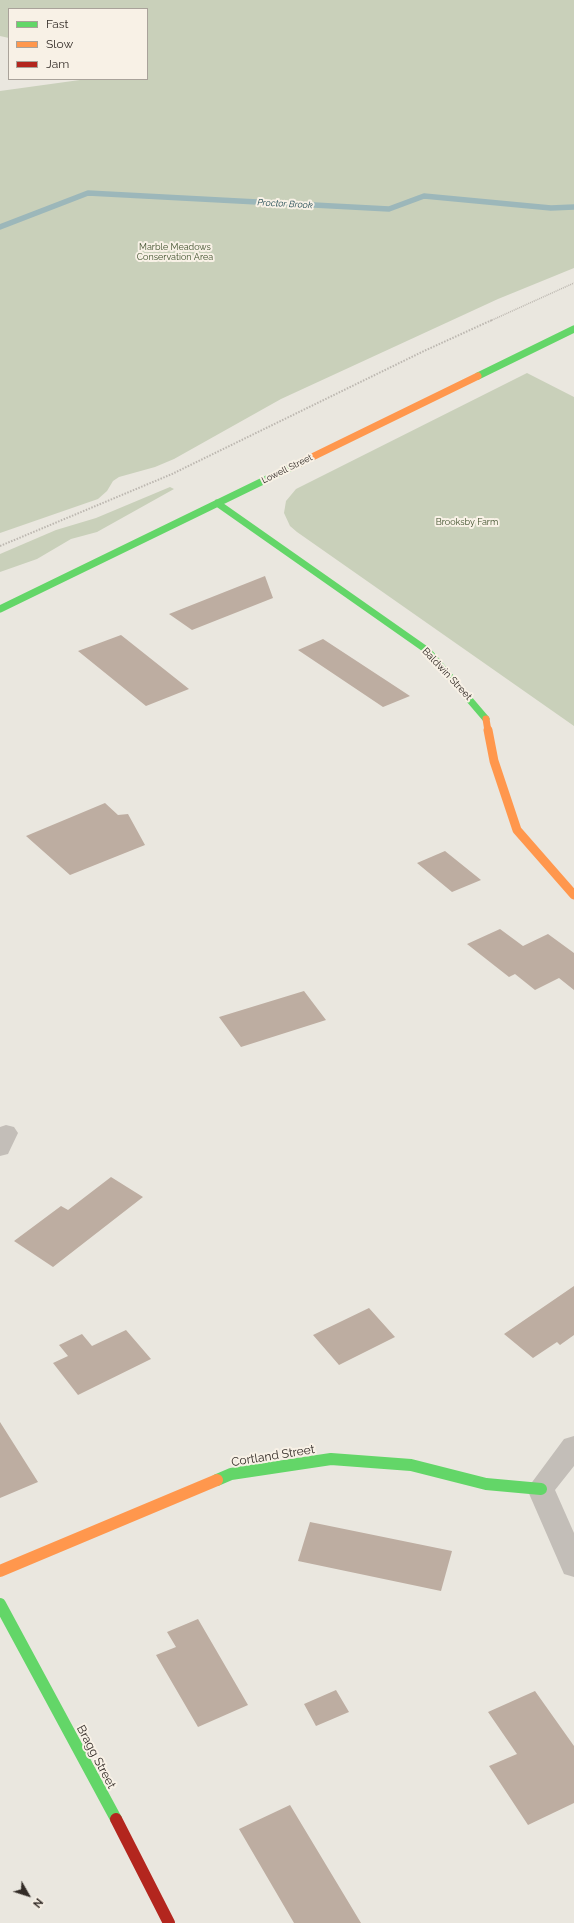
<!DOCTYPE html>
<html>
<head>
<meta charset="utf-8">
<style>
  body { margin:0 }
  #map { position:relative; width:574px; height:1923px; overflow:hidden; background:#eae7df; font-family:Raleway,sans-serif }
  canvas { display:block }
  .legend { position:absolute; left:8px; top:8px; width:140px; height:72px; box-sizing:border-box; background:#f8f1e6; border:1px solid #a9a29a; margin:0; padding:5px 7px; list-style:none; font-size:12px; color:#332c27 }
  .legend li { display:flex; align-items:center; gap:8px; height:20px }
  .legend b { width:20px; border:1px solid #a9a29a }
  .north { position:absolute; left:8px; top:1875px; width:40px; height:40px; -webkit-text-stroke:3px #f8f1e6; paint-order:stroke; rotate:129deg; font-size:11px; font-weight:700; line-height:16px; text-align:center; color:#332c27 }
  .north::after { content:''; display:block; margin:auto; width:14px; height:18px; background:#332c27; clip-path:polygon(50% 0,100% 100%,50% 72%,0 100%) }
</style>
</head>
<body>
<div id="map">
<canvas width="574" height="1923"></canvas>
<ul class="legend">
<li><b style="height:5px;background:#63d668"></b>Fast</li>
<li><b style="height:5px;background:#ff974d"></b>Slow</li>
<li><b style="height:5px;background:#b3261e"></b>Jam</li>
</ul>
<div class="north">N</div>
</div>
<script>
const ctx = document.querySelector('canvas').getContext('2d');
ctx.lineJoin = 'round';
function fill(path, color) { ctx.fillStyle = color; ctx.fill(path, 'evenodd'); }
const shape = rows => new Path2D(rows.map(r => 'M' + r).join(''));
function strokePath(path, color, width, dash) { ctx.strokeStyle = color; ctx.lineWidth = width; ctx.lineCap = dash ? 'butt' : 'round'; ctx.setLineDash(dash || []); ctx.stroke(path); }
function write(font, color, halo, rows, align = 'center') {
  ctx.font = font + ' Raleway,sans-serif'; ctx.lineWidth = 4; ctx.setLineDash([]); ctx.textBaseline = 'middle'; ctx.strokeStyle = halo; ctx.fillStyle = color; for (const [text, x, y, turn = 0] of rows) {
    ctx.save(); ctx.translate(x, y); ctx.rotate((+turn || 0) * Math.PI / 180); ctx.textAlign = isNaN(turn) ? turn : align; if (halo) ctx.strokeText(text, 0, 0); ctx.fillText(text, 0, 0); ctx.restore();
  }
}
const green = shape([
  [0,0,574,0,574,268,498,299,281,399,174,459,155,467,119,477,113,481,107,491,98,499,0,533,0,91,87,79,147,79,147,9,9,9,9,38,0,36],
  [527,373,574,397,574,726,297,532,290,526,284,513,286,501,296,489],
  [170,487,174,489,97,532,71,539,37,559,0,572,0,554,56,530,96,518]
]);
const stream = shape([
  [0,227,88,193,389,209,424,196,551,208,574,207]
]);
const building = shape([
  [265,576,273,598,192,630,169,614],
  [121,635,189,689,146,706,78,651],
  [323,639,410,696,383,707,298,650],
  [105,803,118,815,128,814,145,845,70,875,26,836],
  [445,851,481,880,452,892,417,863],
  [500,929,523,946,548,934,574,953,574,990,559,978,535,990,515,974,509,977,467,944],
  [304,991,326,1020,241,1047,219,1017],
  [111,1177,143,1197,53,1267,14,1241,61,1206,68,1210],
  [574,1286,574,1335,560,1345,557,1342,533,1358,504,1334],
  [369,1308,395,1337,339,1365,313,1335],
  [126,1330,151,1359,78,1395,53,1363,68,1356,59,1345,82,1334,92,1346],
  [0,1422,38,1482,0,1498],
  [310,1522,452,1551,441,1591,298,1561],
  [198,1619,248,1705,198,1727,156,1655,176,1647,167,1632],
  [336,1690,349,1712,316,1726,304,1704],
  [535,1691,574,1746,574,1803,528,1825,489,1766,517,1754,488,1712],
  [290,1805,361,1923,294,1923,239,1829]
]);
const pathFar1 = shape([
  [490,321,574,283]
]);
const path = shape([
  [0,546,172,474,424,351,492,320]
]);
const street = shape([
  [6,1125,14,1127,18,1133,8,1154,0,1156,0,1127,6,1125],
  [574,1436,574,1466,555,1490,574,1533,574,1577,564,1574,527,1489,564,1439,574,1436]
]);
const fastFar1 = shape([
  [478,376,574,329],
  [217,503,428,651,486,719],
  [0,609,300,463]
]);
const fast = shape([
  [217,1480,231,1474,331,1459,411,1465,486,1484,541,1489],
  [0,1604,116,1819]
]);
const slowFar2 = shape([
  [300,463,478,376],
  [486,719,488,731]
]);
const slowFar1 = shape([
  [488,730,494,761,517,830,574,895]
]);
const slow = shape([
  [0,1571,217,1480]
]);
const jam = shape([
  [116,1819,169,1923]
]);
const farWaternames = [
  ["Proctor Brook",285,204,3]
];
const farParknames = [
  ["Marble Meadows",175,247],
  ["Conservation Area",175,257],
  ["Brooksby Farm",467,522]
];
const farStreetnames = [
  ["Lowell Street",287,469,-26]
];
const streetNames = [
  ["Baldwin Street",447,674,47]
];
const nearStreetnames = [
  ["Cortland Street",273,1456,-9],
  ["Bragg Street",96,1757,62]
];
fill(green, '#c9d0ba');
strokePath(stream, '#9cb7ba', 5.5);
fill(building, '#bdada1');
strokePath(pathFar1, '#bcb7b0', 1.5, [1, 1]);
strokePath(path, '#bcb7b0', 2, [1.5, 1.5]);
fill(street, '#c3beb8');
strokePath(fastFar1, '#63d668', 7);
strokePath(fast, '#63d668', 12);
strokePath(slowFar2, '#ff974d', 7);
strokePath(slowFar1, '#ff974d', 9);
strokePath(slow, '#ff974d', 12);
strokePath(jam, '#b3261e', 12);
write('italic 9px', '#1f4952', '#f8f1e6', farWaternames);
write('9px', '#3f502c', '#f8f1e6', farParknames);
write('9px', '#332c27', '#f8f1e6', farStreetnames);
write('10px', '#332c27', '#f8f1e6', streetNames);
write('12px', '#332c27', '#f8f1e6', nearStreetnames);
</script>
</body>
</html>
